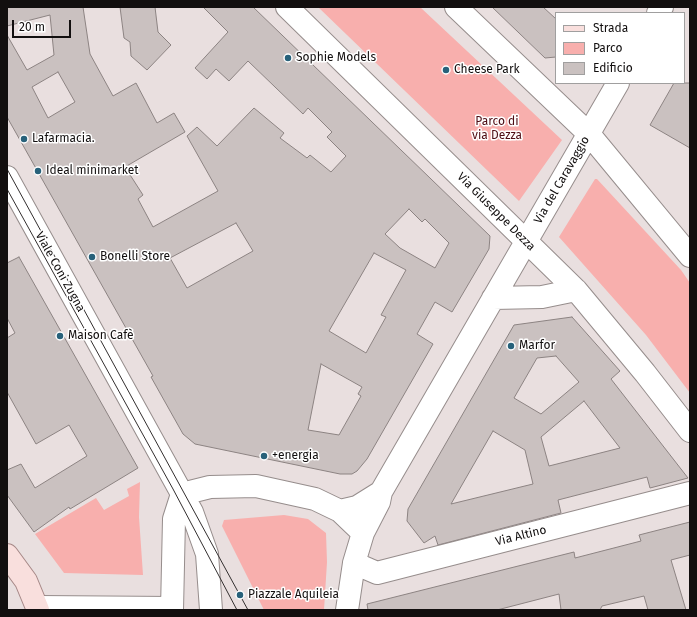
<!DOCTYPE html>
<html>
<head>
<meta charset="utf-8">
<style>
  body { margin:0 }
  #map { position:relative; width:697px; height:617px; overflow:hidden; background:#e9dfdf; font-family:"Fira Sans",sans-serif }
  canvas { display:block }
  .frame { position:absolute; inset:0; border:8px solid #120f0f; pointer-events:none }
  .legend { position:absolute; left:555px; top:12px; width:130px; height:72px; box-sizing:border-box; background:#fff; border:1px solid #a09f9f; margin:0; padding:5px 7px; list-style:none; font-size:12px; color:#120f0f }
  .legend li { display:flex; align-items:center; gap:8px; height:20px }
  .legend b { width:20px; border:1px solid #a09f9f }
  .scale { position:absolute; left:12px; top:20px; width:59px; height:18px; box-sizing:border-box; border:2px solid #120f0f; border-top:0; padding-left:5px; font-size:12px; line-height:14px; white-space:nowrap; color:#120f0f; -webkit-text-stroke:3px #fff; paint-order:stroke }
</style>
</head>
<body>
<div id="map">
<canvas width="697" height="617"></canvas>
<div class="frame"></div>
<ul class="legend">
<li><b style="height:5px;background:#f9dfdd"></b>Strada</li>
<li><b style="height:11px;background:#f8afad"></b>Parco</li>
<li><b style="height:11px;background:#cac1c0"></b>Edificio</li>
</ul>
<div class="scale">20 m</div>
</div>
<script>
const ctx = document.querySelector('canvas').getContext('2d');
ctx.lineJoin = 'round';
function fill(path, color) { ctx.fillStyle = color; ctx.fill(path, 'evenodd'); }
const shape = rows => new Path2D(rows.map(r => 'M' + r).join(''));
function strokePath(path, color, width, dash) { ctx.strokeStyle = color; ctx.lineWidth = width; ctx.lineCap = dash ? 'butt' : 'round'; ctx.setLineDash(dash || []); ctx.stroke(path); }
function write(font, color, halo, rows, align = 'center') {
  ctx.font = font + ' "Fira Sans",sans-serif'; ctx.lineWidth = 3; ctx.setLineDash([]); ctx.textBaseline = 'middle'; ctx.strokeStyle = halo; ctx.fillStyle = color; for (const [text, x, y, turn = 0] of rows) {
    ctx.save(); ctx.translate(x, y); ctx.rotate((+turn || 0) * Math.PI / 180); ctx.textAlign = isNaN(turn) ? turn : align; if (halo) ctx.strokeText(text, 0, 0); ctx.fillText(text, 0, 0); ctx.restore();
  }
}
const green = shape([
  [318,7,420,7,562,140,519,201],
  [595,179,597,179,681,270,690,283,690,393,646,335,559,237],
  [140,482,139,517,143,575,64,573,35,534,96,498,104,510,129,496,127,489],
  [284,515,308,519,326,533,327,562,324,610,264,610,222,526,224,520]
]);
const building = shape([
  [7,7,83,7,90,54,113,96,136,83,157,123,174,113,185,132,125,167,143,195,138,199,153,227,218,191,187,136,197,127,217,146,254,108,284,133,280,138,307,158,310,155,331,172,346,156,327,137,332,132,308,108,303,114,248,61,229,81,216,69,207,79,195,68,228,32,203,7,253,7,490,236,489,249,452,312,435,302,417,334,433,344,367,459,357,471,352,474,340,474,195,444,183,434,151,377,153,376,7,117,7,35,27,70,54,55,50,15,7,26,7,7],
  [58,72,75,102,48,118,32,87,58,72],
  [409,209,422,222,425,219,449,243,435,268,400,248,385,234,409,209],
  [236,223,253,251,187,288,170,258,236,223],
  [374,253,406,270,381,315,386,317,366,353,329,331,374,253],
  [321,364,362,387,358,394,361,396,339,435,308,430,321,364],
  [120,7,155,7,158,32,171,45,147,70,131,56,130,42,124,38,120,7],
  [492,7,543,7,556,19,556,57,545,58,492,7],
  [674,83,690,83,690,148,650,125,674,83],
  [19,257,138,468,70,509,69,507,34,532,7,495,7,470,21,464,35,488,87,456,69,425,36,444,7,392,7,338,15,333,7,318,7,263,19,257],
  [572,317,620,371,611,379,688,478,650,488,647,477,558,500,561,513,438,545,435,536,424,543,407,521,408,509,514,325,572,317],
  [556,356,579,382,541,414,514,398,537,358,556,356],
  [584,401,620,448,549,466,541,437,584,401],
  [493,431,525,450,533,484,451,504,493,431],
  [690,522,690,555,671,560,686,610,648,610,644,596,602,606,600,610,561,610,559,594,497,610,368,610,367,604,574,552,575,558,641,541,639,535,690,522]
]);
const minor = shape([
  [287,7,576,290,645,373,690,431],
  [456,7,589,134,690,256],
  [658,13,662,7],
  [7,177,192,512,207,554,211,610],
  [493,298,542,297,576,290],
  [182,494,210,487,256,486,315,499,340,511,363,533],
  [340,511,357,507,381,492],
  [354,563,377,573,690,493],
  [38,607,172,608],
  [172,610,174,519,182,494],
  [347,610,354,563,363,533,379,502,381,492,618,83]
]);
const major = shape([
  [7,555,26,581,38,610]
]);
const tram = shape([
  [7,169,248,610],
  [7,189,173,489,237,610]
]);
const markers = [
  [288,58,4,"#27617a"],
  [446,70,4,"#27617a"],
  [24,139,4,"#27617a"],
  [38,171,4,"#27617a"],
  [92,257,4,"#27617a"],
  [60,336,4,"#27617a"],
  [511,346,4,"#27617a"],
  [264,456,4,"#27617a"],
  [240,595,4,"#27617a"]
];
const poiNames = [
  ["Sophie Models",296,58],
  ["Cheese Park",454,70],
  ["Lafarmacia.",32,139],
  ["Ideal minimarket",46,171],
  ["Bonelli Store",100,257],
  ["Maison Cafè",68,336],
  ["Marfor",519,346],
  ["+energia",272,456],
  ["Piazzale Aquileia",248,595]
];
const parkNames = [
  ["Parco di",497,122],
  ["via Dezza",497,136]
];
const streetNames = [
  ["Via del Caravaggio",562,180,-60],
  ["Via Giuseppe Dezza",496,212,45],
  ["Viale Coni Zugna",60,272,61],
  ["Via Altino",521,536,-14]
];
fill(green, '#f8afad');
fill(building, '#cac1c0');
strokePath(building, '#8c8382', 1);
strokePath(minor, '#968d8c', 24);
strokePath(major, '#a68887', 24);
strokePath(minor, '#fff', 22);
strokePath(major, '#f9dfdd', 22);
strokePath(tram, '#332f2f', 1);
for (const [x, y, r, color] of markers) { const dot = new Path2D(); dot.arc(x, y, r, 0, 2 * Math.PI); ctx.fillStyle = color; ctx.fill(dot); strokePath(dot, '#fff', 1.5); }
write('12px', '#120f0f', '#fff', poiNames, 'left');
write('12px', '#4e0d14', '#fff', parkNames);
write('12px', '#120f0f', '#fff', streetNames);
</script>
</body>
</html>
